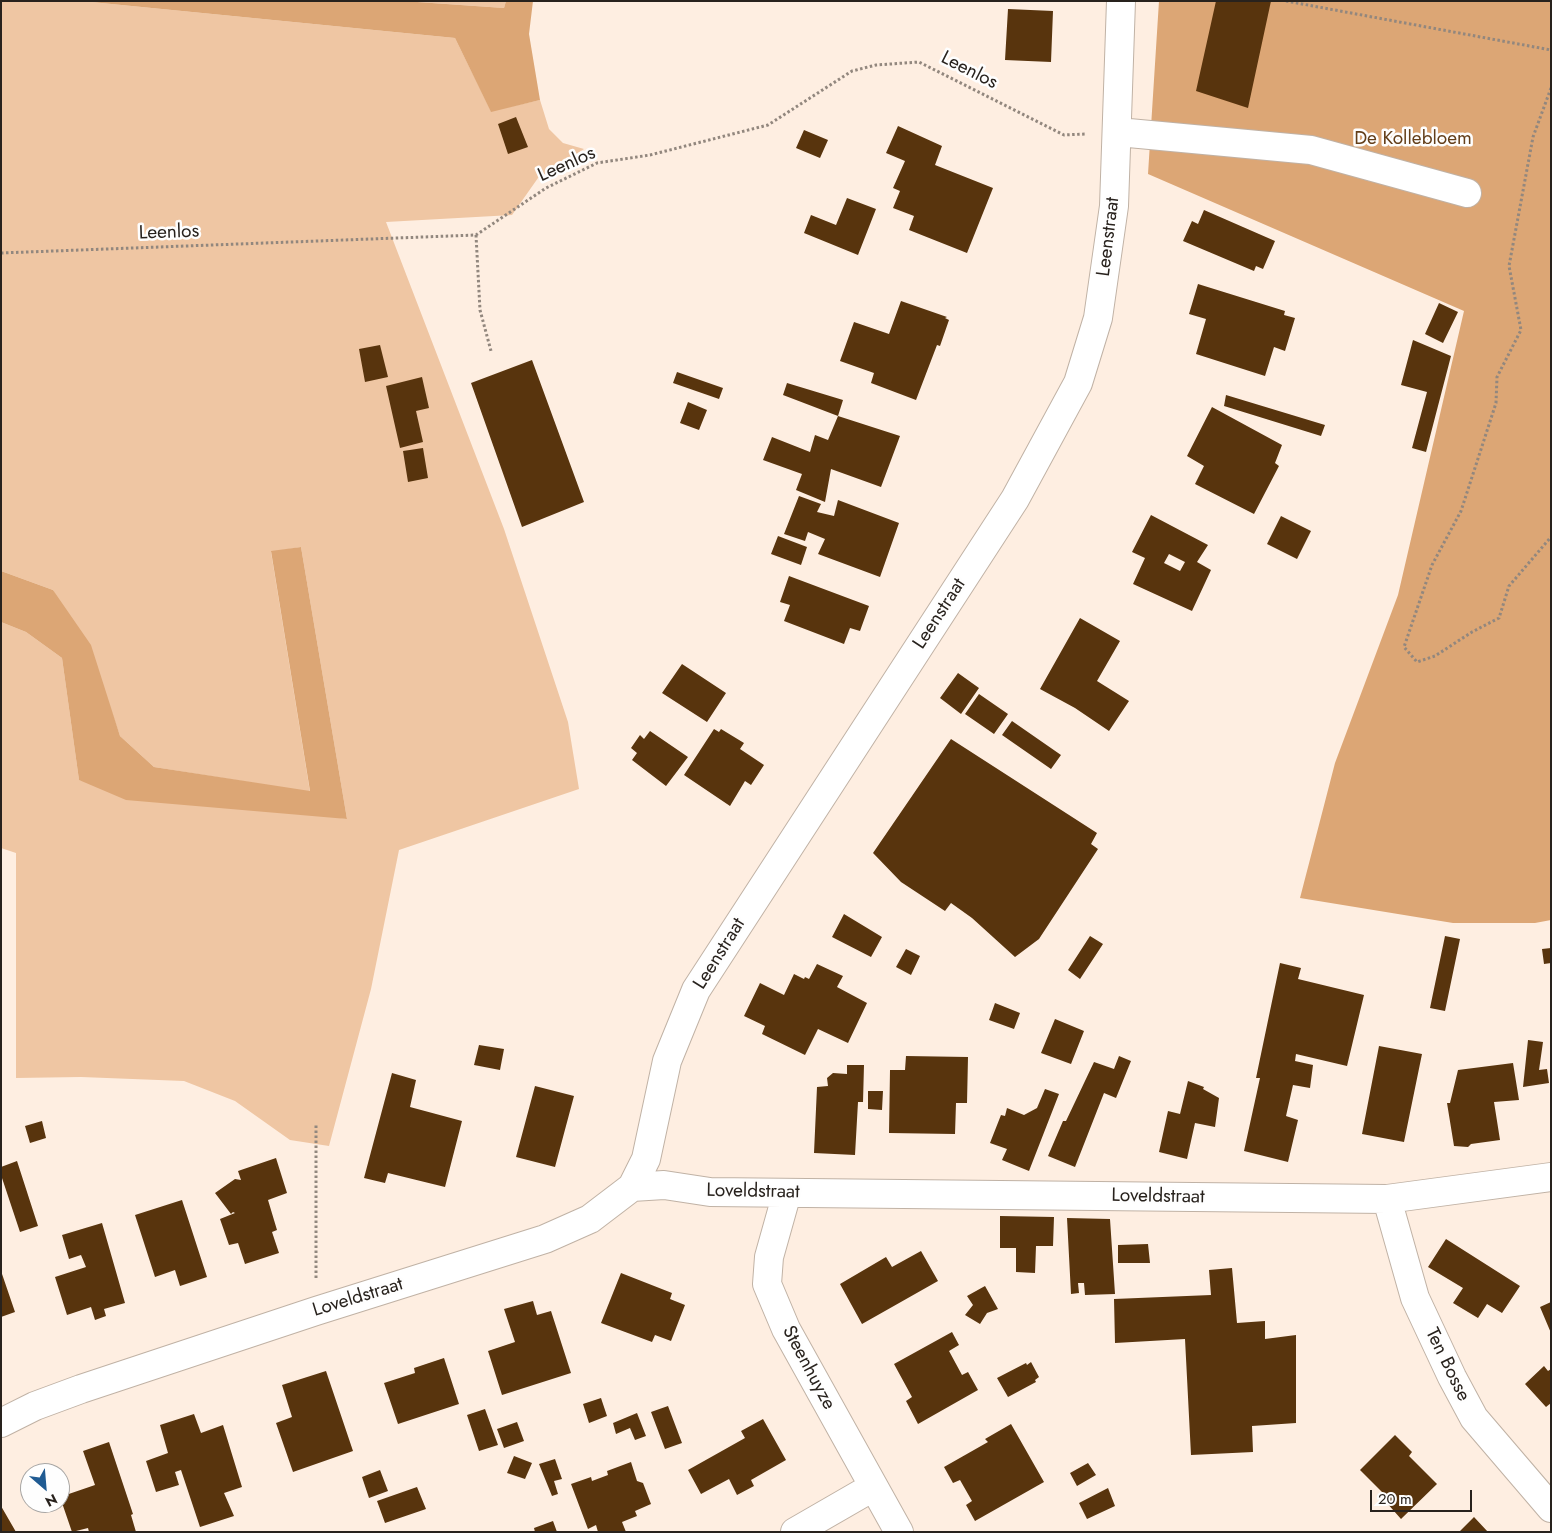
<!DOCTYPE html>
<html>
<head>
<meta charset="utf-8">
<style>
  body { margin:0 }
  #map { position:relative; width:1552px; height:1533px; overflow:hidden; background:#feeee1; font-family:Jost,sans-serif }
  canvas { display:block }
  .frame { position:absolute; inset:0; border:2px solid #28221d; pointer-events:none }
  .north { position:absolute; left:20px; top:1463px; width:50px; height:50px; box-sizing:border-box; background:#fefefe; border:1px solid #a8a6a4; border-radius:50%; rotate:153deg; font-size:14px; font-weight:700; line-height:20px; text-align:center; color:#28221d }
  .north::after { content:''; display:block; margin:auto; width:18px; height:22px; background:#205b92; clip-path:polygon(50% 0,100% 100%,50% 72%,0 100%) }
  .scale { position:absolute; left:1370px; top:1490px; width:102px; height:22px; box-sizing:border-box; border:2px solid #28221d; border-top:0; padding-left:6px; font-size:15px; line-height:18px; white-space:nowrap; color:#28221d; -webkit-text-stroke:4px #fefefe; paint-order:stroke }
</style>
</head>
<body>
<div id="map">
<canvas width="1552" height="1533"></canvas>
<div class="frame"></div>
<div class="north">N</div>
<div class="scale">20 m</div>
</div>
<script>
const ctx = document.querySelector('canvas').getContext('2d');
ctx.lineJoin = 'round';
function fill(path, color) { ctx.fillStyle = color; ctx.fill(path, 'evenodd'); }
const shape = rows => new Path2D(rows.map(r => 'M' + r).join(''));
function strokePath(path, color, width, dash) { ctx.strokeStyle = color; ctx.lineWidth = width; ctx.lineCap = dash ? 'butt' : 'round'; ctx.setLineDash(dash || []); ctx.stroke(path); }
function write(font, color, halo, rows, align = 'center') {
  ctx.font = font + ' Jost,sans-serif'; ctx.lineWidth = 5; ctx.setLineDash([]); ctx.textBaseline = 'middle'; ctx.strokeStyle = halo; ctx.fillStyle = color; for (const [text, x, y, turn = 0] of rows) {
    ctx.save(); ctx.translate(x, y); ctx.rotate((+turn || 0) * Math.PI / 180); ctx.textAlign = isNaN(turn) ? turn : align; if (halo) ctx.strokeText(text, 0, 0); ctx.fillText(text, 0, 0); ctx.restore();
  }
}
const green = shape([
  [1,1,81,1,455,38,491,111,540,100,549,129,563,143,584,149,538,178,512,215,386,222,504,529,568,722,579,789,399,850,371,989,329,1146,290,1140,235,1101,184,1081,81,1077,16,1078,16,853,1,848,1,622,26,632,62,658,79,780,347,819,301,547,271,552,310,792,154,767,120,736,105,693,53,590,1,571],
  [403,1,506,1,504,8]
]);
const forest = shape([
  [81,1,403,1,504,8,506,1,533,1,529,34,540,100,491,112,455,38],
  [1159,1,1551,1,1551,920,1535,923,1453,923,1300,898,1335,763,1398,595,1464,311,1148,174],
  [301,547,347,819,126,800,79,780,62,658,26,632,1,622,1,571,53,590,91,645,120,736,154,767,310,791,271,551]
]);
const building = shape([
  [1216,1,1271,1,1248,108,1196,91],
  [1008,9,1053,11,1051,62,1005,60],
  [516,117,528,147,508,154,498,124],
  [898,126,942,146,935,165,993,188,967,253,909,230,914,216,893,208,900,191,893,188,905,161,886,153],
  [804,130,828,140,820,158,796,148],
  [847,198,876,209,858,255,804,233,811,215,836,225],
  [1204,210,1275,241,1263,269,1256,266,1254,271,1183,241,1192,221,1198,224],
  [1198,284,1285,311,1284,315,1295,318,1285,351,1274,347,1265,376,1196,354,1206,319,1189,314],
  [901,301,947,317,945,318,949,320,940,346,937,345,916,400,871,383,874,373,840,361,854,322,889,334],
  [1439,303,1458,312,1443,343,1425,334],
  [1413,340,1451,356,1426,452,1412,448,1427,392,1401,385],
  [380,345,388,377,365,382,359,349],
  [532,360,584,502,522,527,471,383],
  [677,372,723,388,719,399,673,383],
  [422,377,429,408,416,411,423,442,400,448,386,386],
  [787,383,843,400,838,416,783,395],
  [1226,395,1325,425,1321,436,1224,406],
  [688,402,707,410,699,430,680,423],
  [1212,407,1282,445,1275,463,1279,466,1254,514,1195,484,1204,466,1187,456],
  [838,416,900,436,881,487,831,469,825,502,796,490,802,474,763,460,772,437,810,452,815,435,828,440],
  [423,448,428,478,408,482,403,451],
  [799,496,821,504,817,512,834,516,838,500,899,523,880,577,818,554,825,539,808,532,805,541,784,534],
  [1151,515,1208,545,1197,562,1211,570,1192,611,1133,584,1145,558,1132,552],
  [1169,554,1185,562,1180,571,1164,563],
  [1281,516,1311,531,1297,559,1267,544],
  [778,536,807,547,801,565,771,554],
  [789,576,869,606,860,631,850,628,844,644,784,621,790,605,780,602],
  [1080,618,1120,641,1097,681,1129,701,1109,731,1075,708,1040,689],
  [682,664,726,693,707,722,662,693],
  [958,673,979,688,961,714,940,698],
  [979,694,1008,714,994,734,965,714],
  [1012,721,1061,755,1051,769,1002,735],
  [714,729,719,732,721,729,744,743,740,749,764,765,751,785,745,781,730,806,684,775],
  [650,731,688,757,666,786,632,760,637,753,631,748,640,735,644,739],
  [951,739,1097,833,1091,844,1098,849,1039,939,1015,957,972,918,951,903,945,911,901,882,873,853],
  [844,914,882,937,871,957,832,937],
  [1090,936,1103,944,1080,979,1068,970],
  [1445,936,1460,939,1445,1011,1430,1008],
  [1551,948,1551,963,1544,964,1542,949],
  [906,949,920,956,911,975,896,967],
  [1280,963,1301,968,1298,979,1364,995,1347,1066,1296,1054,1295,1061,1313,1065,1310,1088,1293,1085,1286,1116,1298,1120,1288,1162,1244,1151,1260,1078,1256,1078],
  [817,964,843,976,837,987,867,1003,848,1043,818,1029,805,1055,762,1034,765,1026,744,1016,760,983,784,995,794,974,804,979,805,977,809,979],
  [995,1003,1020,1013,1014,1029,989,1020],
  [1055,1019,1084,1031,1071,1064,1041,1053],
  [1528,1040,1543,1042,1539,1070,1547,1069,1549,1083,1523,1087],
  [479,1045,504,1049,500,1070,474,1065],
  [1379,1046,1422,1054,1404,1142,1362,1134],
  [906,1056,968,1057,967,1103,956,1103,955,1134,889,1133,890,1070,905,1070],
  [1119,1056,1131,1061,1116,1098,1104,1093,1075,1167,1048,1156,1063,1121,1066,1121,1094,1062,1114,1069],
  [1513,1063,1519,1100,1494,1102,1500,1140,1471,1144,1468,1147,1454,1146,1447,1103,1450,1103,1458,1070],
  [847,1065,864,1065,863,1102,858,1102,855,1155,814,1153,817,1087,828,1086,827,1078,833,1073,847,1074],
  [392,1073,416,1080,410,1107,462,1121,445,1187,388,1173,385,1183,364,1178],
  [1188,1081,1204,1087,1203,1089,1219,1098,1215,1127,1195,1123,1187,1159,1159,1152,1168,1111,1180,1114],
  [535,1086,574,1096,555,1167,516,1157],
  [1045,1089,1059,1094,1029,1171,1002,1160,1007,1149,990,1143,1001,1115,1005,1116,1007,1108,1024,1115,1037,1108],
  [868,1091,883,1091,882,1110,868,1109],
  [42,1121,46,1138,30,1143,25,1126],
  [276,1158,287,1193,268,1200,277,1230,272,1232,279,1253,245,1264,238,1243,229,1245,220,1219,235,1213,233,1212,231,1214,215,1193,235,1179,241,1180,238,1171],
  [17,1161,38,1226,20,1232,1,1175,1,1167],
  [182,1200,207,1277,180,1286,175,1270,155,1277,135,1215],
  [1000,1216,1054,1217,1053,1246,1036,1246,1035,1273,1016,1272,1016,1248,1000,1248],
  [1067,1218,1110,1219,1115,1294,1085,1295,1084,1283,1078,1283,1079,1293,1071,1294],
  [102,1223,125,1303,104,1309,106,1316,95,1320,91,1307,67,1315,55,1277,86,1267,81,1255,69,1259,62,1235],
  [1446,1239,1520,1286,1502,1313,1487,1304,1478,1318,1453,1303,1463,1288,1428,1267],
  [1148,1244,1150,1263,1118,1263,1118,1245],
  [921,1251,938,1281,862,1324,840,1284,886,1257,892,1267],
  [1232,1268,1237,1323,1265,1321,1265,1339,1296,1335,1296,1423,1252,1426,1253,1452,1191,1455,1185,1339,1115,1343,1114,1299,1211,1295,1209,1270],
  [1,1271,15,1312,1,1317],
  [621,1273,672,1293,670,1299,685,1305,671,1341,655,1335,652,1342,601,1323],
  [985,1286,998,1309,987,1313,980,1324,965,1315,973,1305,967,1296],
  [533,1301,537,1315,551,1311,571,1373,502,1395,488,1351,515,1342,504,1309],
  [1551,1302,1551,1333,1540,1307],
  [952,1332,959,1345,949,1351,962,1375,968,1372,978,1390,918,1424,906,1401,912,1397,894,1364],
  [444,1358,459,1404,398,1424,384,1383,415,1373,414,1368],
  [1031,1362,1039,1377,1035,1380,1036,1382,1008,1397,997,1378,1026,1363,1027,1365],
  [1544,1366,1548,1371,1551,1369,1551,1403,1546,1407,1525,1384],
  [326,1371,353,1451,293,1472,276,1423,292,1417,282,1385],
  [601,1398,607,1416,589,1423,583,1404],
  [668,1406,682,1443,665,1449,651,1412],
  [485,1409,498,1445,479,1451,467,1415],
  [637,1413,646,1436,635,1440,630,1428,616,1434,613,1423],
  [194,1414,201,1433,223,1425,242,1487,224,1493,234,1516,200,1527,181,1470,175,1472,179,1485,156,1492,146,1461,168,1453,160,1425],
  [763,1419,786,1460,751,1480,754,1486,737,1495,729,1479,701,1494,688,1470,745,1438,741,1431],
  [517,1422,524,1441,504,1448,497,1429],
  [1011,1424,1044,1482,975,1521,966,1505,972,1501,960,1480,953,1483,944,1467,988,1442,985,1439],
  [1395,1435,1412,1452,1409,1456,1437,1484,1401,1519,1386,1502,1389,1499,1360,1470],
  [109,1442,133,1514,131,1515,136,1532,89,1532,88,1528,72,1532,60,1497,95,1485,83,1451],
  [514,1456,532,1463,525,1479,507,1473],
  [555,1459,562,1479,554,1481,558,1494,552,1496,539,1464],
  [631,1462,637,1481,643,1483,651,1504,635,1511,637,1516,622,1522,626,1532,598,1532,596,1525,588,1529,571,1484,591,1477,592,1481,608,1475,607,1471],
  [1088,1463,1096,1475,1077,1486,1070,1473],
  [380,1470,388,1491,369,1498,362,1477],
  [417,1487,426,1509,385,1523,377,1501],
  [1108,1488,1115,1506,1087,1519,1079,1503],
  [1,1506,16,1532,1,1532],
  [1474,1517,1488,1532,1459,1532],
  [553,1521,557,1532,535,1532,534,1528]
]);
const path = shape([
  [1286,1,1551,50],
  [1551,88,1533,137,1509,266,1521,330,1497,377,1496,403,1461,511,1432,565,1404,647,1417,662,1435,656,1472,632,1499,618,1509,586,1551,537],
  [476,235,480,310,491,351],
  [1,253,476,235,546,188,597,163,650,155,768,125,852,71,876,65,919,62,1064,135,1085,134],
  [316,1278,316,1123]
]);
const minor = shape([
  [1118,132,1311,150,1467,193],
  [632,1187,646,1159,667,1061,696,990,1015,499,1078,383,1098,318,1114,206,1121,1],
  [787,1193,769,1257,767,1284,786,1329,899,1532],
  [1387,1199,1415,1298,1452,1377,1474,1418,1551,1508],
  [1,1423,35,1406,81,1389,316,1311,545,1239,590,1219,632,1187,664,1185,710,1192,1387,1199,1551,1177],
  [795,1532,873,1487]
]);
const streetNames = [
  ["Leenlos",969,71,27],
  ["Leenlos",567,165,-24],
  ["Leenlos",169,233,-2],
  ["Leenstraat",1109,237,-83],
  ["Leenstraat",940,614,-57],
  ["Leenstraat",720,954,-58],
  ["Loveldstraat",753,1192,1],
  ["Loveldstraat",1158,1197,1],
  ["Loveldstraat",358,1298,-17],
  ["Ten Bosse",1447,1365,64],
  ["Steenhuyze",808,1368,62]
];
const parkNames = [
  ["De Kollebloem",1413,139]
];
fill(green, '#efc6a3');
fill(forest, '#dca675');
fill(building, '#58340d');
strokePath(minor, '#c0b2a5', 30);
strokePath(path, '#92877e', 3, [2.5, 2.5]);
strokePath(minor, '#fff', 28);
write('19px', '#28221d', '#fefefe', streetNames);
write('19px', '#633e19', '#fefefe', parkNames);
</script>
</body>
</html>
